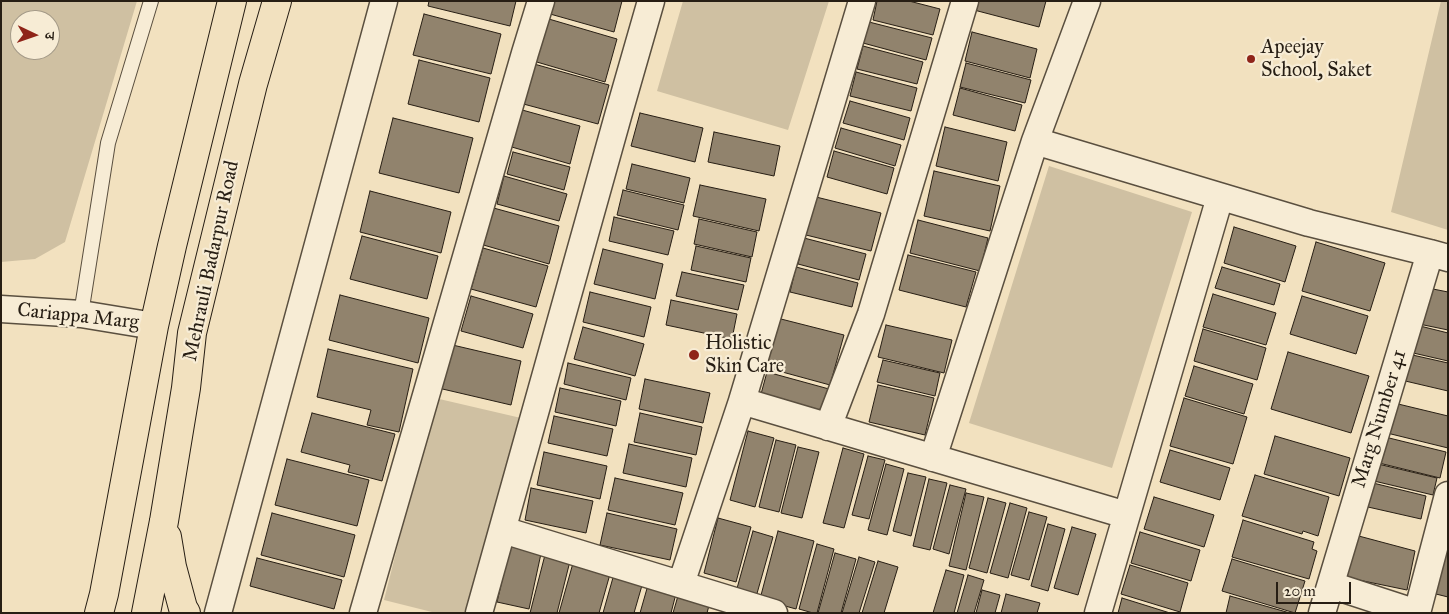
<!DOCTYPE html>
<html>
<head>
<meta charset="utf-8">
<style>
  body { margin:0 }
  #map { position:relative; width:1449px; height:614px; overflow:hidden; background:#f2e1bf; font-family:"IM FELL Great Primer","Noto Serif Devanagari",serif }
  canvas { display:block }
  .frame { position:absolute; inset:0; border:2px solid #271e14; pointer-events:none }
  .north { position:absolute; left:10px; top:10px; width:50px; height:50px; box-sizing:border-box; background:#f7ecd5; border:1px solid #a49a88; border-radius:50%; rotate:93deg; font-size:14px; font-weight:700; line-height:20px; text-align:center; color:#271e14 }
  .north::after { content:''; display:block; margin:auto; width:18px; height:22px; background:#8f2418; clip-path:polygon(50% 0,100% 100%,50% 72%,0 100%) }
  .scale { position:absolute; left:1276px; top:582px; width:75px; height:22px; box-sizing:border-box; border:2px solid #271e14; border-top:0; padding-left:6px; font-size:15px; line-height:18px; white-space:nowrap; color:#271e14; -webkit-text-stroke:4px #f7ecd5; paint-order:stroke }
</style>
</head>
<body>
<div id="map">
<canvas width="1449" height="614"></canvas>
<div class="frame"></div>
<div class="north">उ</div>
<div class="scale">20 m</div>
</div>
<script>
const ctx = document.querySelector('canvas').getContext('2d');
ctx.lineJoin = 'round';
function fill(path, color) { ctx.fillStyle = color; ctx.fill(path, 'evenodd'); }
const shape = rows => new Path2D(rows.map(r => 'M' + r).join(''));
function strokePath(path, color, width, dash) { ctx.strokeStyle = color; ctx.lineWidth = width; ctx.lineCap = dash ? 'butt' : 'round'; ctx.setLineDash(dash || []); ctx.stroke(path); }
function write(font, color, halo, rows, align = 'center') {
  ctx.font = font + ' "IM FELL Great Primer",serif'; ctx.lineWidth = 4.5; ctx.setLineDash([]); ctx.textBaseline = 'middle'; ctx.strokeStyle = halo; ctx.fillStyle = color; for (const [text, x, y, turn = 0] of rows) {
    ctx.save(); ctx.translate(x, y); ctx.rotate((+turn || 0) * Math.PI / 180); ctx.textAlign = isNaN(turn) ? turn : align; if (halo) ctx.strokeText(text, 0, 0); ctx.fillText(text, 0, 0); ctx.restore();
  }
}
const green = shape([
  [1,1,137,1,65,242,35,259,1,262],
  [20,20,50,20,50,50,20,50],
  [683,1,829,1,788,130,657,91],
  [1441,1,1448,1,1448,230,1391,212],
  [1049,166,1192,212,1112,468,969,423],
  [435,398,521,418,467,613,436,613,384,600]
]);
const building = shape([
  [429,1,516,1,510,26,428,6,429,1],
  [546,1,622,1,614,32,543,12,546,1],
  [877,1,909,1,940,9,933,35,873,20,877,1],
  [976,1,1046,1,1039,27,974,10,976,1],
  [424,14,501,34,491,74,413,55,424,14],
  [542,17,617,39,605,82,530,60,542,17],
  [869,22,932,38,926,60,863,43,869,22],
  [972,32,1037,49,1030,78,965,61,972,32],
  [863,46,923,62,917,84,857,69,863,46],
  [419,60,490,78,479,122,408,104,419,60],
  [527,62,609,85,598,124,516,102,527,62],
  [966,63,1031,80,1025,103,960,87,966,63],
  [856,72,917,88,911,111,850,96,856,72],
  [960,88,1022,105,1015,131,953,115,960,88],
  [850,101,910,118,904,140,843,123,850,101],
  [515,108,580,126,570,164,505,145,515,108],
  [640,113,703,128,695,162,631,146,640,113],
  [393,118,473,138,459,193,379,173,393,118],
  [945,127,1007,142,998,181,936,166,945,127],
  [841,128,901,145,895,166,835,148,841,128],
  [714,132,780,146,774,176,708,162,714,132],
  [834,151,894,168,887,194,827,177,834,151],
  [513,152,570,167,564,190,507,174,513,152],
  [632,164,690,178,684,203,626,189,632,164],
  [934,171,1000,186,990,231,924,216,934,171],
  [504,176,567,194,559,221,497,204,504,176],
  [700,185,766,199,759,231,693,216,700,185],
  [623,190,684,205,678,230,617,215,623,190],
  [370,191,451,212,441,253,360,232,370,191],
  [816,197,881,213,871,251,806,235,816,197],
  [490,207,559,226,549,264,480,244,490,207],
  [614,217,674,231,668,255,609,241,614,217],
  [699,219,757,232,752,257,694,244,699,219],
  [918,220,988,238,980,271,910,253,918,220],
  [1234,227,1296,246,1285,282,1224,263,1234,227],
  [362,236,438,256,427,299,350,279,362,236],
  [804,238,866,254,859,280,798,264,804,238],
  [1316,242,1385,263,1370,311,1302,291,1316,242],
  [696,246,751,258,746,282,691,270,696,246],
  [483,248,548,266,536,307,471,289,483,248],
  [603,249,663,264,655,299,594,284,603,249],
  [908,255,976,272,966,307,899,290,908,255],
  [796,267,858,283,852,307,790,292,796,267],
  [1222,267,1280,284,1274,305,1215,288,1222,267],
  [682,272,744,285,738,310,676,296,682,272],
  [1428,288,1448,292,1448,330,1419,324,1428,288],
  [590,292,651,307,644,337,583,322,590,292],
  [1213,294,1276,313,1266,345,1203,327,1213,294],
  [340,295,429,318,418,363,329,340,340,295],
  [471,296,533,314,523,348,461,331,471,296],
  [1302,296,1368,316,1356,354,1290,334,1302,296],
  [671,300,737,314,732,339,666,325,671,300],
  [777,318,844,335,830,385,764,367,777,318],
  [886,325,952,340,944,373,878,357,886,325],
  [1416,325,1448,333,1448,361,1409,352,1416,325],
  [583,327,644,344,635,376,574,359,583,327],
  [1203,329,1266,348,1257,380,1194,361,1203,329],
  [444,343,521,361,511,405,434,387,444,343],
  [328,349,413,369,399,432,367,425,371,410,317,397,328,349],
  [1288,352,1369,376,1351,433,1271,409,1288,352],
  [1408,354,1448,363,1448,391,1401,380,1408,354],
  [883,360,940,373,935,396,877,382,883,360],
  [568,363,631,378,626,400,564,384,568,363],
  [1194,366,1253,384,1244,414,1185,396,1194,366],
  [767,372,829,389,821,421,758,405,767,372],
  [645,379,710,393,703,423,639,409,645,379],
  [878,385,934,398,925,435,869,422,878,385],
  [560,388,621,401,616,426,555,412,560,388],
  [1184,398,1247,417,1233,464,1170,446,1184,398],
  [1394,403,1448,416,1448,448,1387,433,1394,403],
  [312,413,395,434,382,481,348,472,350,465,301,452,312,413],
  [640,413,702,427,696,455,634,442,640,413],
  [554,416,613,429,607,456,548,443,554,416],
  [748,431,774,438,755,507,730,500,748,431],
  [1275,436,1350,458,1339,496,1264,474,1275,436],
  [1385,437,1446,452,1440,478,1379,463,1385,437],
  [776,440,796,445,779,512,759,507,776,440],
  [629,444,692,458,686,487,623,473,629,444],
  [798,447,819,452,802,518,781,513,798,447],
  [843,448,864,454,844,528,823,523,843,448],
  [1170,450,1230,468,1220,500,1160,482,1170,450],
  [544,452,607,466,600,499,537,485,544,452],
  [868,456,885,460,869,519,852,515,868,456],
  [287,459,369,480,357,526,275,505,287,459],
  [886,464,904,469,887,535,868,530,886,464],
  [1378,464,1437,478,1433,495,1374,481,1378,464],
  [908,473,926,477,911,536,893,531,908,473],
  [1255,475,1329,497,1318,536,1303,531,1302,534,1242,516,1255,475],
  [615,478,683,493,675,525,608,510,615,478],
  [929,479,947,483,930,550,913,546,929,479],
  [1373,483,1426,496,1421,519,1368,507,1373,483],
  [950,485,966,489,949,554,933,549,950,485],
  [531,488,593,501,586,533,525,520,531,488],
  [966,493,984,497,966,570,949,566,966,493],
  [1154,497,1214,515,1204,547,1144,529,1154,497],
  [988,498,1006,503,987,573,969,568,988,498],
  [1010,503,1027,508,1008,578,990,573,1010,503],
  [1029,512,1047,517,1029,580,1011,575,1029,512],
  [272,513,355,535,344,577,261,555,272,513],
  [607,513,677,529,670,560,600,545,607,513],
  [718,518,751,527,736,582,704,573,718,518],
  [1243,520,1314,542,1312,549,1317,551,1309,579,1232,557,1243,520],
  [1048,524,1065,529,1048,591,1031,586,1048,524],
  [1072,527,1096,534,1078,595,1054,588,1072,527],
  [753,531,773,537,756,597,736,592,753,531],
  [778,531,814,541,796,609,760,599,778,531],
  [1140,532,1200,550,1191,581,1131,563,1140,532],
  [1355,535,1415,551,1407,590,1344,577,1355,535],
  [511,542,542,549,529,609,497,602,511,542],
  [817,544,834,549,817,613,813,613,799,609,817,544],
  [1443,548,1448,549,1448,597,1432,593,1443,548],
  [546,551,571,557,557,613,530,613,546,551],
  [835,553,856,559,841,613,818,613,835,553],
  [575,556,612,567,599,613,559,613,575,556],
  [859,557,875,562,859,613,842,613,859,557],
  [257,558,342,580,334,609,250,586,257,558],
  [1232,559,1305,581,1295,613,1222,591,1232,559],
  [878,561,898,567,884,613,862,613,878,561],
  [1130,565,1188,583,1180,612,1121,594,1130,565],
  [616,567,645,575,634,613,603,613,616,567],
  [946,570,964,575,954,613,933,613,946,570],
  [968,575,984,580,974,613,957,613,968,575],
  [650,578,678,586,671,613,640,613,650,578],
  [680,589,711,598,707,613,673,613,680,589],
  [982,590,1000,595,995,613,976,613,982,590],
  [1006,594,1040,603,1037,613,1001,613,1006,594],
  [1230,596,1290,613,1226,613,1230,596],
  [1122,598,1170,613,1118,613,1122,598]
]);
const lane = shape([
  [81,314,108,143,151,1]
]);
const street = shape([
  [1035,141,1309,223,1430,253,1448,258],
  [1,309,81,314,154,326],
  [742,401,1126,515],
  [828,427,871,314,965,1],
  [933,458,1035,141,1087,1],
  [503,530,774,613],
  [681,584,742,401,862,1],
  [1331,585,1417,613],
  [218,613,384,1],
  [363,613,525,53,541,1],
  [479,613,618,116,651,1],
  [1098,613,1220,197],
  [1322,613,1430,253],
  [1417,613,1448,495]
]);
const primary = shape([
  [167,537,172,567,183,608,186,613],
  [99,613,104,594,154,326,172,246,232,1],
  [146,613,164,521,186,388,192,333,253,84,277,1]
]);
const markers = [
  [1251,59,5,"#8f2418"],
  [694,355,6,"#8f2418"]
];
const poiNames = [
  ["Apeejay",1261,48],
  ["School, Saket",1261,71],
  ["Holistic",705,344],
  ["Skin Care",705,367]
];
const streetNames = [
  ["Mehrauli Badarpur Road",212,261,-78],
  ["Cariappa Marg",78,317,6],
  ["Marg Number 41",1380,419,-73]
];
fill(green, '#cfc0a2');
fill(building, '#91836d');
strokePath(building, '#271e14', 1);
strokePath(lane, '#5a4f3f', 16);
strokePath(street, '#5a4f3f', 29);
strokePath(primary, '#271e14', 30);
strokePath(lane, '#f7ecd5', 14);
strokePath(street, '#f7ecd5', 26);
strokePath(primary, '#f2e1bf', 28);
for (const [x, y, r, color] of markers) { const dot = new Path2D(); dot.arc(x, y, r, 0, 2 * Math.PI); ctx.fillStyle = color; ctx.fill(dot); strokePath(dot, '#f7ecd5', 2); }
write('20px', '#271e14', '#f7ecd5', poiNames, 'left');
write('20px', '#271e14', '#f7ecd5', streetNames);
</script>
</body>
</html>
